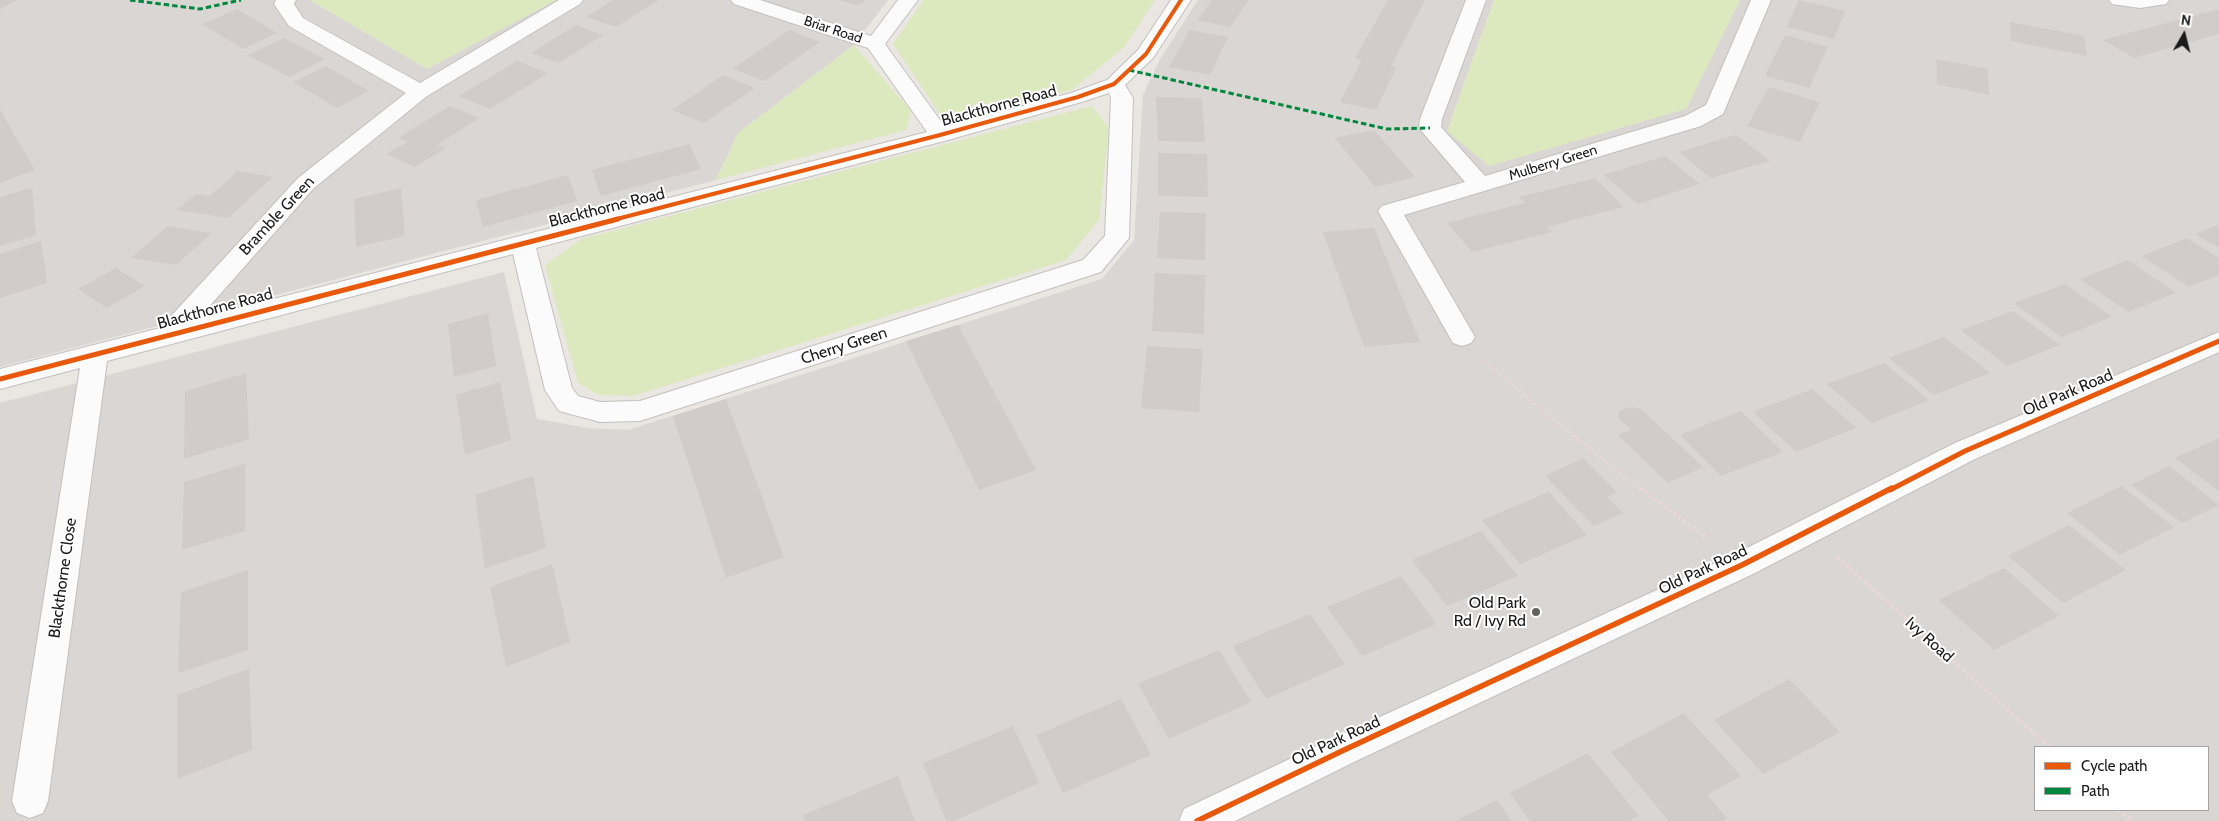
<!DOCTYPE html>
<html>
<head>
<meta charset="utf-8">
<style>
  body { margin:0 }
  #map { position:relative; width:2219px; height:821px; overflow:hidden; background:#eae6e2; font-family:Cabin,sans-serif }
  canvas { display:block }
  .legend { position:absolute; left:2034px; top:746px; width:175px; height:65px; box-sizing:border-box; background:#fff; border:1px solid #a4a4a4; margin:0; padding:6px 9px; list-style:none; font-size:15px; color:#1b1b1b }
  .legend li { display:flex; align-items:center; gap:10px; height:25px }
  .legend b { width:25px; border:1px solid #a4a4a4 }
  .north { position:absolute; left:2159px; top:10px; width:50px; height:50px; -webkit-text-stroke:4px #fff; paint-order:stroke; rotate:8deg; font-size:14px; font-weight:700; line-height:20px; text-align:center; color:#1b1b1b }
  .north::after { content:''; display:block; margin:auto; width:18px; height:22px; background:#1b1b1b; clip-path:polygon(50% 0,100% 100%,50% 72%,0 100%) }
</style>
</head>
<body>
<div id="map">
<canvas width="2219" height="821"></canvas>
<ul class="legend">
<li><b style="height:6px;background:#e8590c"></b>Cycle path</li>
<li><b style="height:6px;background:#00873e"></b>Path</li>
</ul>
<div class="north">N</div>
</div>
<script>
const ctx = document.querySelector('canvas').getContext('2d');
ctx.lineJoin = 'round';
function fill(path, color) { ctx.fillStyle = color; ctx.fill(path, 'evenodd'); }
const shape = rows => new Path2D(rows.map(r => 'M' + r).join(''));
function strokePath(path, color, width, dash) { ctx.strokeStyle = color; ctx.lineWidth = width; ctx.lineCap = dash ? 'butt' : 'round'; ctx.setLineDash(dash || []); ctx.stroke(path); }
function write(font, color, halo, rows, align = 'center') {
  ctx.font = font + ' Cabin,sans-serif'; ctx.lineWidth = 4; ctx.setLineDash([]); ctx.textBaseline = 'middle'; ctx.strokeStyle = halo; ctx.fillStyle = color; for (const [text, x, y, turn = 0] of rows) {
    ctx.save(); ctx.translate(x, y); ctx.rotate((+turn || 0) * Math.PI / 180); ctx.textAlign = isNaN(turn) ? turn : align; if (halo) ctx.strokeText(text, 0, 0); ctx.fillText(text, 0, 0); ctx.restore();
  }
}
const residential = shape([
  [0,0,310,0,427,69,556,0,888,0,854,45,738,133,716,180,0,367],
  [1198,0,1494,0,1447,131,1686,109,1740,0,2219,0,2219,821,0,821,0,403,504,272,537,419,589,428,628,430,1102,279,1134,240,1143,95,1159,61],
  [2035,747,2208,747,2208,810,2035,810]
]);
const grass = shape([
  [310,0,556,0,427,69],
  [924,0,1155,0,1124,47,1072,90,945,122,893,44],
  [1494,0,1740,0,1686,109,1489,166,1447,131],
  [854,45,911,111,906,130,716,180,738,133],
  [1092,106,1109,128,1099,220,1066,260,633,396,599,395,578,383,545,265,581,239]
]);
const building = shape([
  [0,0,17,0,0,9],
  [613,0,659,0,616,27,586,17],
  [839,0,866,0,858,6],
  [1212,0,1249,0,1230,27,1197,20],
  [1388,0,1425,0,1391,66,1396,68,1376,110,1340,102,1362,60,1355,58],
  [1799,0,1845,11,1834,39,1787,27],
  [237,9,277,33,243,49,202,24],
  [2219,9,2219,34,2134,58,2103,40],
  [2010,22,2084,36,2087,56,2011,41],
  [576,25,603,35,559,63,531,53],
  [789,30,820,42,764,81,733,69],
  [1190,30,1228,37,1210,75,1169,67],
  [1785,35,1828,47,1809,88,1765,76],
  [284,38,325,59,289,77,248,55],
  [1936,59,1988,69,1989,95,1937,84],
  [517,61,548,73,490,109,459,96],
  [326,66,369,91,337,108,293,82],
  [723,75,755,88,704,123,672,110],
  [1769,87,1820,102,1800,142,1747,126],
  [1156,97,1202,98,1205,142,1158,141],
  [450,106,479,118,437,145,446,148,415,167,387,154,407,142,398,138],
  [0,110,35,170,0,183],
  [1374,130,1415,177,1375,187,1335,138],
  [1736,135,1770,161,1711,178,1679,152],
  [689,144,701,169,601,196,592,170],
  [1158,153,1207,154,1208,197,1158,196],
  [1665,156,1700,184,1638,204,1604,175],
  [238,171,273,177,228,218,177,210,196,194,210,196],
  [568,175,577,201,483,227,476,200],
  [1595,178,1624,207,1546,227,1552,232,1472,252,1447,223,1525,203,1519,197],
  [32,188,36,235,0,246,0,197],
  [401,188,405,236,356,247,354,199],
  [1160,212,1206,213,1205,260,1157,258],
  [2219,224,2219,248,2195,234],
  [168,226,212,233,176,265,131,258],
  [1374,228,1420,342,1364,347,1323,232],
  [2187,238,2219,258,2219,275,2189,287,2141,256],
  [41,241,47,283,0,298,0,254],
  [2128,260,2176,293,2128,312,2080,279],
  [116,268,145,286,107,308,78,289],
  [1155,273,1205,275,1204,334,1152,331],
  [2065,284,2112,317,2061,337,2014,303],
  [2013,311,2060,345,2007,366,1961,330],
  [488,313,496,366,454,377,448,324],
  [958,325,1036,470,979,490,906,341],
  [1944,337,1990,373,1934,395,1889,358],
  [1147,346,1203,349,1199,412,1141,408],
  [1884,363,1929,400,1872,423,1827,384],
  [246,373,249,439,184,459,185,391],
  [500,382,511,440,465,455,456,395],
  [1812,389,1856,428,1796,452,1753,412],
  [726,399,784,557,726,578,673,416],
  [1630,407,1641,409,1703,467,1668,483,1618,435,1631,430,1619,418,1619,411],
  [1741,411,1783,452,1721,476,1680,435],
  [2219,438,2219,491,2175,458],
  [1583,458,1617,492,1607,497,1623,513,1594,526,1545,476],
  [245,464,245,531,182,550,184,482],
  [2169,466,2219,505,2182,523,2131,485],
  [533,476,546,548,485,568,475,495],
  [2121,486,2174,527,2120,555,2067,513],
  [1549,492,1587,535,1520,564,1482,520],
  [2069,525,2126,570,2063,603,2008,556],
  [1481,531,1518,576,1447,606,1412,560],
  [552,564,570,642,506,667,490,587],
  [2004,568,2059,616,1994,650,1939,600],
  [248,570,248,650,178,673,181,592],
  [1401,576,1436,624,1362,656,1327,607],
  [1310,614,1345,664,1266,699,1233,646],
  [1219,650,1251,702,1169,739,1138,684],
  [249,669,252,750,177,779,177,695],
  [1789,679,1840,732,1763,774,1714,720],
  [1121,699,1151,755,1063,793,1036,735],
  [1684,713,1741,776,1707,795,1727,818,1723,821,1669,821,1611,752],
  [1013,726,1039,783,954,821,946,821,923,763],
  [1588,753,1639,816,1629,821,1530,821,1510,793],
  [898,776,915,821,805,821,803,815],
  [1497,800,1512,821,1456,821]
]);
const pathFar1 = shape([
  [1484,361,1608,464,1642,490]
]);
const path = shape([
  [1640,488,1708,539],
  [1837,557,2049,747],
  [2118,810,2131,821]
]);
const minor = shape([
  [276,0,296,0,294,4,303,18,420,83,559,0,583,0,580,4,427,96,314,188,199,318,927,132,868,48,734,4,731,0,760,0,871,36,898,0,918,0,885,44,945,127,1071,93,1107,80,1138,50,1171,0,1191,0,1153,58,1125,85,1133,98,1129,238,1101,272,640,421,600,422,559,411,545,390,513,254,107,361,48,801,43,813,30,818,17,813,12,801,80,368,0,389,0,369,160,328,298,178,406,93,289,26,274,4,276,0],
  [1109,93,1111,98,1105,236,1083,260,640,401,600,402,578,396,572,388,536,248,948,140,1085,101,1109,93],
  [1466,0,1486,0,1442,119,1441,127,1485,176,1685,116,1706,105,1751,0,1771,0,1723,114,1701,126,1404,215,1475,337,1471,343,1462,346,1453,343,1378,211,1382,206,1465,182,1419,128,1420,119,1466,0],
  [2109,0,2169,0,2166,4,2140,8,2112,4,2109,0],
  [2219,332,2219,352,1975,459,1753,574,1356,761,1235,821,1179,821,1184,809,1332,739,1731,556,1955,443,2219,332]
]);
const quiet = shape([
  [130,0,200,9,241,0],
  [1129,70,1387,129,1430,128]
]);
const cyclewayFar2 = shape([
  [613,220,940,135,1078,97,1114,84,1146,54,1181,0]
]);
const cyclewayFar1 = shape([
  [0,379,618,219],
  [1890,490,1965,451,2219,341]
]);
const cycleway = shape([
  [1197,821,1344,750,1742,565,1892,488]
]);
const markers = [
  [1536,612,5,"#636261"]
];
const farStreetnames = [
  ["Briar Road",833,30,18],
  ["Mulberry Green",1553,163,-17]
];
const streetNames = [
  ["Blackthorne Road",999,106,-15],
  ["Blackthorne Road",607,208,-14],
  ["Bramble Green",277,216,-47],
  ["Blackthorne Road",215,309,-15],
  ["Cherry Green",844,346,-18],
  ["Old Park Road",2068,393,-23],
  ["Old Park Road",1703,570,-25],
  ["Blackthorne Close",63,578,-82],
  ["Ivy Road",1929,640,42],
  ["Old Park Road",1336,741,-25]
];
const poiNames = [
  ["Old Park",1526,603],
  ["Rd / Ivy Rd",1526,621]
];
fill(residential, '#d9d6d4');
fill(grass, '#dce9bf');
fill(building, '#d1ccc9');
strokePath(minor, '#c2c1bf', 2);
strokePath(pathFar1, '#ead7d6', 3, [2.5, 2.5]);
strokePath(path, '#ead7d6', 4, [3, 3]);
fill(minor, '#fcfbfb');
strokePath(quiet, '#00873e', 3, [5.5, 3]);
strokePath(cyclewayFar2, '#e8590c', 4);
strokePath(cyclewayFar1, '#e8590c', 5);
strokePath(cycleway, '#e8590c', 5.5);
for (const [x, y, r, color] of markers) { const dot = new Path2D(); dot.arc(x, y, r, 0, 2 * Math.PI); ctx.fillStyle = color; ctx.fill(dot); strokePath(dot, '#fff', 2); }
write('14px', '#1b1b1b', '#fff', farStreetnames);
write('16px', '#1b1b1b', '#fff', streetNames);
write('16px', '#1b1b1b', '#fff', poiNames, 'right');
</script>
</body>
</html>
